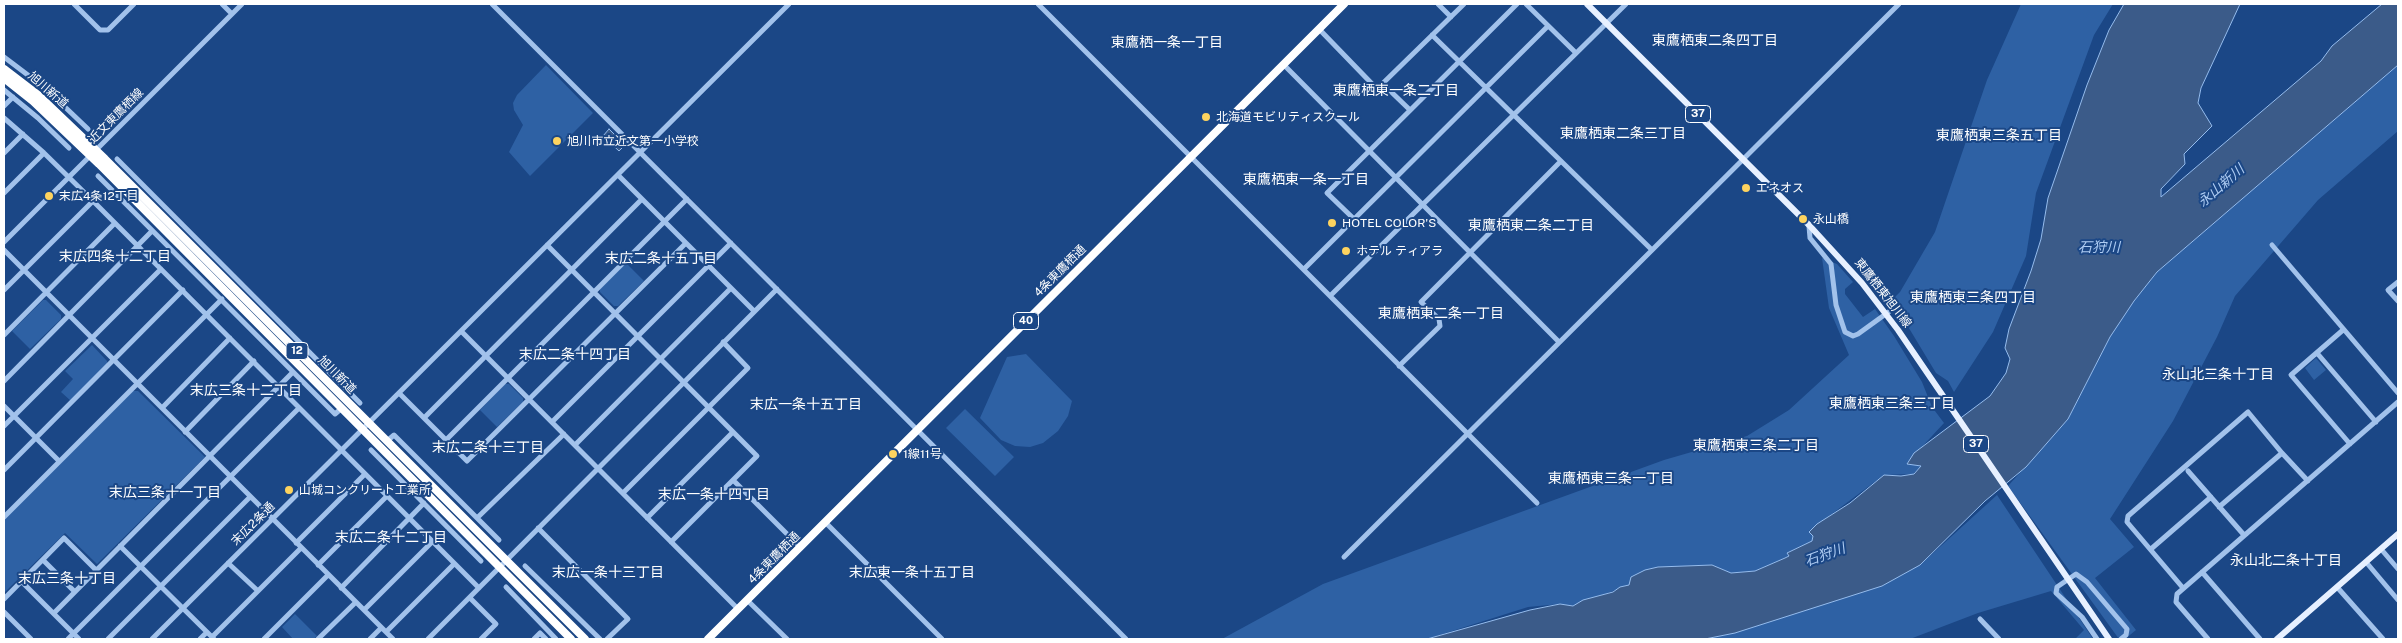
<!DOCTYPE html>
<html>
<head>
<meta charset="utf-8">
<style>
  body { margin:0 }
  #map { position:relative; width:2402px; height:643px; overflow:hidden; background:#1b4786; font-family:"Public Sans",sans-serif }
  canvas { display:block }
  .frame { position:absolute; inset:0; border:5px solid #fff; pointer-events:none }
</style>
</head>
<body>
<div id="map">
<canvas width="2402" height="643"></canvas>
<div class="frame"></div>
</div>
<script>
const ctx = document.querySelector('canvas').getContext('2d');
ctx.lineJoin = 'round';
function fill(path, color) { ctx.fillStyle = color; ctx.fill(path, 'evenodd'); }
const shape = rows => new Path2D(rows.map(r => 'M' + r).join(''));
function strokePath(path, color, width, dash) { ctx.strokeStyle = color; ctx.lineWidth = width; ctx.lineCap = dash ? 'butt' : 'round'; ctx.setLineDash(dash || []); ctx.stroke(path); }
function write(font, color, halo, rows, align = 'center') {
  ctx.font = font + ' "Public Sans","Noto Sans JP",sans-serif'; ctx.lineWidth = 4; ctx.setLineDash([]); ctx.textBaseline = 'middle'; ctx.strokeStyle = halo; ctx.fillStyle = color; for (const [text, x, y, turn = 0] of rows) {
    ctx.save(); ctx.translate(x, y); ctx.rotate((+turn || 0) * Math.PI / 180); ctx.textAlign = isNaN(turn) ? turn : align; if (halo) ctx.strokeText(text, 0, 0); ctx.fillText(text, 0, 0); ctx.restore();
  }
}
const green = shape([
  [2021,4,2113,4,2094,35,2036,193,2026,256,1993,332,1954,392,1948,381,1936,373,1892,300,1900,292,1935,232,1987,80],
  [546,65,593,113,530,176,509,152,523,125,514,110,513,103,517,95],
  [2398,65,2398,131,2318,200,2235,296,2217,337,2173,421,2110,519,2134,547,2095,578,2136,630,2125,639,2119,639,2008,486,2068,419,2110,337,2134,301,2157,272],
  [1822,258,1837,264,1853,282,1845,289,1845,294,1863,317,1875,309,1894,336,1922,382,1932,407,1944,423,1907,463,1921,466,1913,474,1884,475,1809,531,1814,535,1812,541,1787,553,1789,556,1755,571,1731,573,1712,565,1658,567,1629,585,1573,606,1560,604,1528,607,1427,639,1222,639,1323,584,1664,460,1747,436,1789,410,1849,355,1829,308],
  [626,263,644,281,618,306,614,306,600,292,600,289],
  [43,300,46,300,61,315,61,319,30,349,12,331],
  [92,345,107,361,107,364,71,401,61,392,73,379,65,371],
  [1026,354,1072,401,1068,416,1058,431,1043,443,1030,447,1015,446,1001,440,980,418,1007,357],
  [2316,358,2326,370,2314,380,2305,368],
  [505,384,509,384,523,398,523,402,497,427,480,410],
  [133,391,138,391,205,457,97,564,65,533,4,593,4,519],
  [965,409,1014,457,995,476,946,428],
  [1997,495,2093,639,2075,639,2084,630,2051,591,1978,613,1910,639,1693,639,1920,565],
  [295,614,317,636,314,639,293,639,282,627]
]);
const water = shape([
  [2124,4,2240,4,2201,88,2198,103,2212,126,2184,154,2185,164,2161,189,2161,197,2321,61,2332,46,2382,4,2398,4,2398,65,2157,272,2134,301,2110,337,2068,419,2026,467,1985,501,1920,565,1882,586,1735,633,1705,639,1427,639,1530,610,1560,604,1573,606,1583,600,1613,592,1620,587,1629,585,1631,577,1645,570,1658,567,1712,565,1731,573,1755,571,1785,558,1789,556,1787,553,1812,541,1813,536,1809,532,1817,524,1850,503,1884,475,1901,476,1914,474,1921,466,1907,464,1914,453,1990,396,2006,373,2010,359,2005,348,2009,329,2031,271,2041,239,2048,198,2087,85,2109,30,2124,4],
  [609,129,625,145,619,151,603,136,609,129]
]);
const minor = shape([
  [74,4,100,30,108,30,134,4],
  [222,4,232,14],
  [492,4,1126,639],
  [1038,4,1537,503],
  [1438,4,1451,17],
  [1526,4,1576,53],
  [1319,29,1377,89,1464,4],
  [1432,35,1652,250],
  [4,57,45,88,88,129],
  [1283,64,1559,342],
  [1383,84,1410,110],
  [4,90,38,118,69,148],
  [4,106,13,97],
  [4,118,44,153,93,201,479,588],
  [4,153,23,134],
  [117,159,360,403],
  [618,175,754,311],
  [98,176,335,414,342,408],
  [4,193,44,153],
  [1354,219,1327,193,1517,4],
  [1809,226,1810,238,1831,264,1836,305,1845,332,1853,336,1858,334,1894,308],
  [4,242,242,4],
  [547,245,757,456,671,542],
  [2272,245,2398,393],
  [4,250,393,639],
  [1304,269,1548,26],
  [2398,282,2388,290,2398,301],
  [4,290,93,201],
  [1330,296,1626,4],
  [2343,330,2291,375,2350,444],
  [461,331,738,609],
  [4,335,115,223],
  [2317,353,2376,422],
  [1399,366,1440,326,1439,319,1421,302,1561,161],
  [4,381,152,231],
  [399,393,467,461,686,243],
  [4,406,59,461],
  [162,408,230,338],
  [424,418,642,199],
  [552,422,731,243],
  [4,426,161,269],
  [185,432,254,361],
  [446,440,687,199],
  [387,441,394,435,499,540],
  [575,445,731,288],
  [371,450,481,561],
  [4,470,183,290],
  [2188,471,2244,535],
  [733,480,800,547],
  [623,493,748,368,723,342],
  [2219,507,2282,453,2308,481],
  [4,517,222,299],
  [477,518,564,434],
  [647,518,733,432],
  [825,522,942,639],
  [538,528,628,619,607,639],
  [296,543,365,474],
  [120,546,214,639],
  [2151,549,2211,497],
  [2381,549,2398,569],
  [1344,557,1899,4],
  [43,560,74,591],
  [2366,562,2398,600],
  [228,563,258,591],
  [318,565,387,496],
  [525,566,600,639],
  [2202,572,2260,639],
  [21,581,79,639],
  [506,587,556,639],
  [2337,587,2383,639],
  [341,588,424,503],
  [2183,588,2127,522,2128,516,2248,412,2282,453],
  [470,598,496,624,481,639],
  [4,599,64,538,96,570],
  [747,600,787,639],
  [364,610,432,542],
  [4,612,31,639],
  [54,613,293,372],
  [1980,619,1999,639],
  [386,632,454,564],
  [212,637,301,548],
  [68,639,299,408],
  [108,639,250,497],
  [152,639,789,4],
  [200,639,207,632],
  [264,639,328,575],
  [318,639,356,602],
  [370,639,381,628],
  [428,639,777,289],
  [534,639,540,633,546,639],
  [2097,639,2082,617,2056,593,2057,587,2076,574,2087,582,2127,629,2126,635,2121,639],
  [2208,639,2176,602,2177,594,2398,402]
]);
const major = shape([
  [1587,4,1809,225,1862,283,1898,330,2109,639],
  [2277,639,2398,534]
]);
const highway = shape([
  [4,69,38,95,105,159,585,639],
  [4,78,33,101,99,164,571,639],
  [708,639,1344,4]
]);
const markers = [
  [1206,117,5,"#fdd35f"],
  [557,141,5,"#fdd35f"],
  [1746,188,5,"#fdd35f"],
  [49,196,5,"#fdd35f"],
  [1803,219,5,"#fdd35f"],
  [1332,223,5,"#fdd35f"],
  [1346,251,5,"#fdd35f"],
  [893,454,5,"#fdd35f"],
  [289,490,5,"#fdd35f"]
];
const shields = [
  [1698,114,25],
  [1026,321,25],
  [297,351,22],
  [1976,444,25]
];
const shieldNames = [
  ["37",1698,114],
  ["40",1026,321],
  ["12",297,351],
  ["37",1976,444]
];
const streetNames = [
  ["旭川新道",48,90,41],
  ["近文東鷹栖線",116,116,-45],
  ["4条東鷹栖通",1060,271,-45],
  ["東鷹栖東旭川線",1883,293,52],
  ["旭川新道",337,375,45],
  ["末広2条通",253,524,-45],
  ["4条東鷹栖通",774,558,-45]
];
const poiNames = [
  ["北海道モビリティスクール",1216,117],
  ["旭川市立近文第一小学校",567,141],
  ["エネオス",1756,188],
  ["末広4条12丁目",59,196],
  ["永山橋",1813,219],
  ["HOTEL COLOR'S",1342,223],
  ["ホテル ティアラ",1356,251],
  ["1線11号",903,454],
  ["山城コンクリート工業所",299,490]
];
const neighbourhoodNames = [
  ["東鷹栖東二条四丁目",1715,41],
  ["東鷹栖一条一丁目",1167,43],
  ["東鷹栖東一条二丁目",1396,91],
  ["東鷹栖東二条三丁目",1623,134],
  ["東鷹栖東三条五丁目",1999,136],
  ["東鷹栖東一条一丁目",1306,180],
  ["東鷹栖東二条二丁目",1531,226],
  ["末広四条十二丁目",115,257],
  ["末広二条十五丁目",661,259],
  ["東鷹栖東三条四丁目",1973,298],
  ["東鷹栖東二条一丁目",1441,314],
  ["末広二条十四丁目",575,355],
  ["永山北三条十丁目",2218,375],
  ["末広三条十二丁目",246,391],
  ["東鷹栖東三条三丁目",1892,404],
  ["末広一条十五丁目",806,405],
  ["東鷹栖東三条二丁目",1756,446],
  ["末広二条十三丁目",488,448],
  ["東鷹栖東三条一丁目",1611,479],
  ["末広三条十一丁目",165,493],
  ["末広一条十四丁目",714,495],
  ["末広二条十二丁目",391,538],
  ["永山北二条十丁目",2286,561],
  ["末広一条十三丁目",608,573],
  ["末広東一条十五丁目",912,573],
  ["末広三条十丁目",67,579]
];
const waterNames = [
  ["永山新川",2221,186,-41],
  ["石狩川",2099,248],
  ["石狩川",1825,555,-20]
];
fill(green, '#2e61a4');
fill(water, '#3b5b89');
strokePath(water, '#95bced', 1);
strokePath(minor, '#a2c2eb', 5);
strokePath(major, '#e7f0ff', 6);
strokePath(highway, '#fff', 8);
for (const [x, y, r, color] of markers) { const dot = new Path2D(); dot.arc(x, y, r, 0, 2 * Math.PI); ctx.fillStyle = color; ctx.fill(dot); strokePath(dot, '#1b4786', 2); }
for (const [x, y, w] of shields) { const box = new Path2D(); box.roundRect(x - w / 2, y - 8.5, w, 17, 4); ctx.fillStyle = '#1b4786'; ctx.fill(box); strokePath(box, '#fff', 1); }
write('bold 11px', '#fff', null, shieldNames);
write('12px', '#fff', '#1b4786', streetNames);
write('12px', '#fff', '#1b4786', poiNames, 'left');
write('14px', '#fff', '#1b4786', neighbourhoodNames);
write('italic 14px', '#aeccf3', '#1b4786', waterNames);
</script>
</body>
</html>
